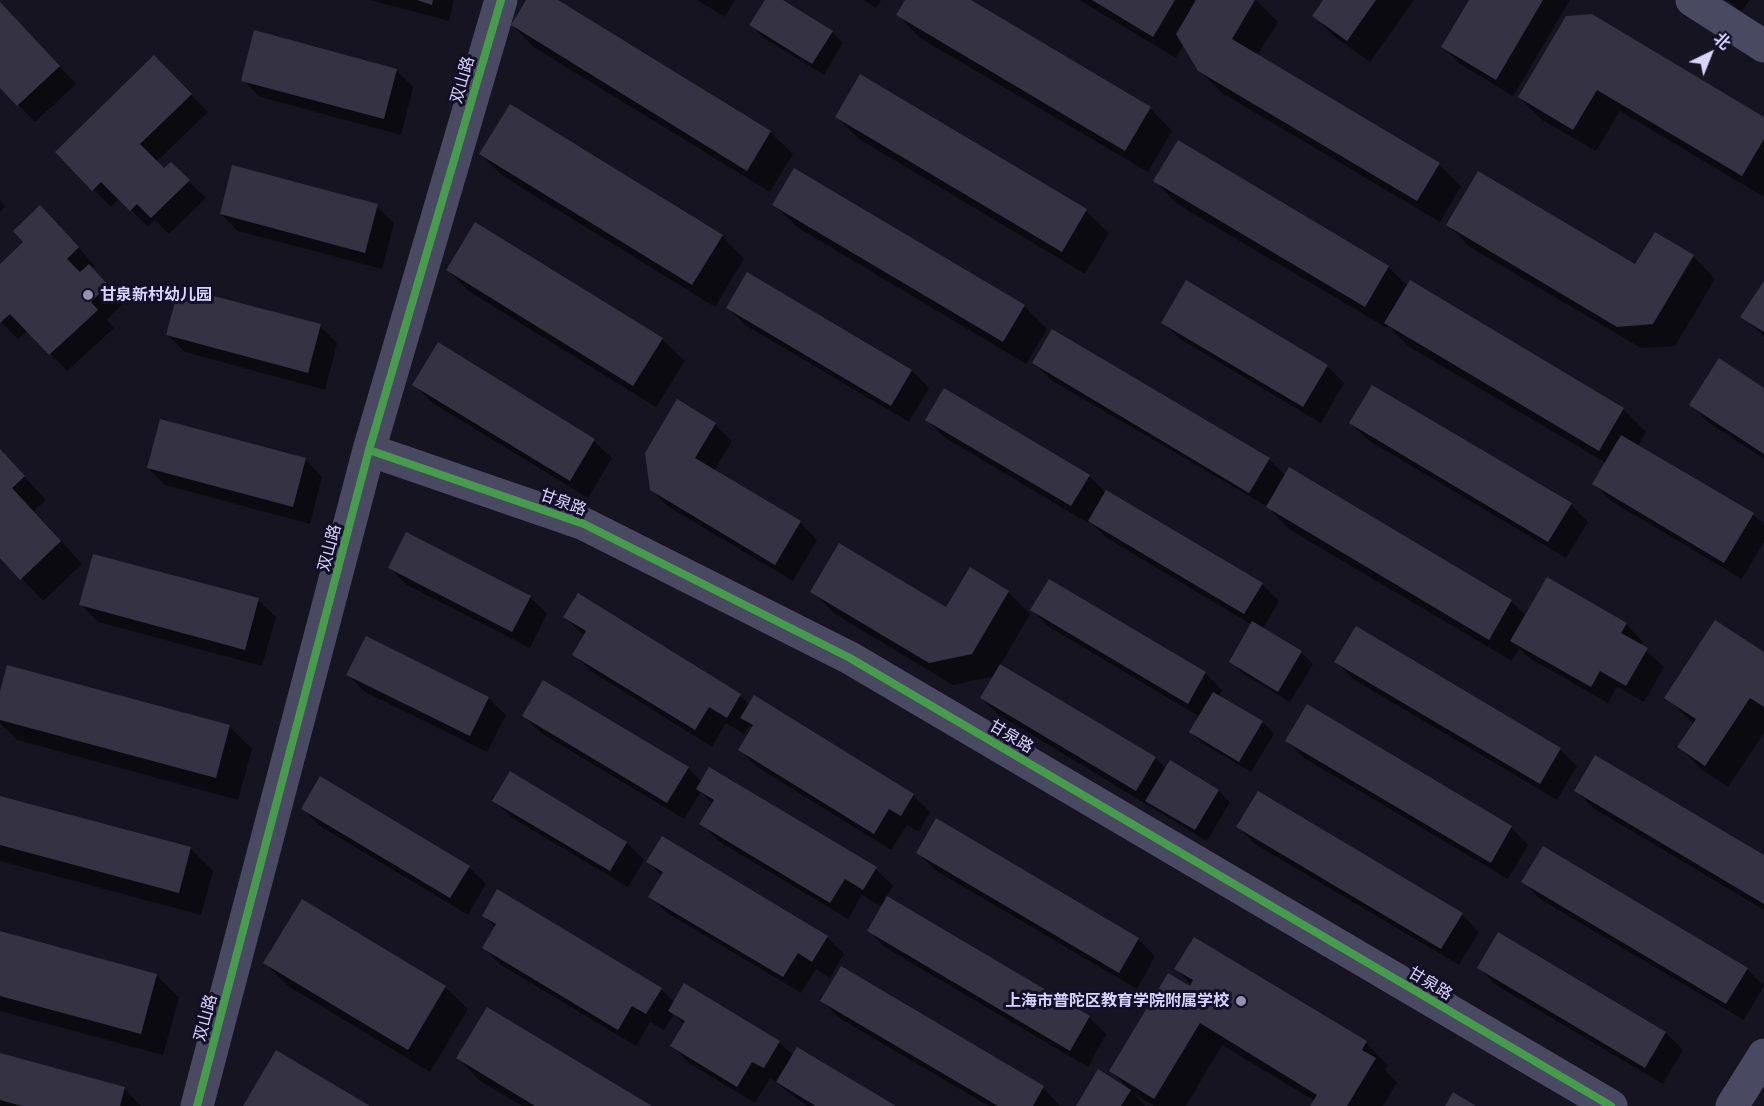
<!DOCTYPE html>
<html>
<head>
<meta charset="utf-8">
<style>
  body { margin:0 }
  #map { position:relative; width:1764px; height:1106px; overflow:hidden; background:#161421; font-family:"Noto Sans","Noto Sans SC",sans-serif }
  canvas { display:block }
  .north { position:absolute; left:1680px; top:24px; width:60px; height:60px; -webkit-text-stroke:4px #130f26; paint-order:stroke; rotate:43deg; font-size:16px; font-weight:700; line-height:24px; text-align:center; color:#d9d4ff }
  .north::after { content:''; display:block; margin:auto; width:21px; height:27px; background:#d9d4ff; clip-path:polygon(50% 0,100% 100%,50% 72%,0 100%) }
</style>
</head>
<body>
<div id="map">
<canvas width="1764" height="1106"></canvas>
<div class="north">北</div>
</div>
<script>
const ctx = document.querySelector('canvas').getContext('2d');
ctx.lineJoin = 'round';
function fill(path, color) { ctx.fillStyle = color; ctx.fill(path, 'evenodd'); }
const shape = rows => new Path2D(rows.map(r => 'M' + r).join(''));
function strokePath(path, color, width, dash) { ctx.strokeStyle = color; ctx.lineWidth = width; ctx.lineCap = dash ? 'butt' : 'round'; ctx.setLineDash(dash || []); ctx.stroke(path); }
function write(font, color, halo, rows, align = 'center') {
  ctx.font = font + ' "Noto Sans","Noto Sans SC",sans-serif'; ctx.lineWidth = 6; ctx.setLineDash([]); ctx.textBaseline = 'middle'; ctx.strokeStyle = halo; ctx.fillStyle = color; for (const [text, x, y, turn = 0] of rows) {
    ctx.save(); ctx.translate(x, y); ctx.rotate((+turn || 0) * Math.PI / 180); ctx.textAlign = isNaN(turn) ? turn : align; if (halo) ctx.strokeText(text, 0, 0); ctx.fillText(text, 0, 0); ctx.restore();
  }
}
const shadow = shape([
  [370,0,454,0,449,21],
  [528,0,555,0,770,132,793,154,770,192,535,48,512,25],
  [697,0,735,0,725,17],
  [767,0,781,0,832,32,843,43,824,75,762,37,751,25],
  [863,0,881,0,876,8],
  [907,0,968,0,1150,108,1172,131,1148,172,920,38,898,15],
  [1079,0,1194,0,1196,3,1198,0,1256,0,1278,22,1257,56,1439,164,1461,186,1440,222,1222,93,1199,70,1184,44,1176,58],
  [1325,0,1414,0,1370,62,1336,38,1314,16],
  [1471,0,1570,0,1513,96,1460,64,1443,47],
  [1726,0,1750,0,1741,11],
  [0,3,76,84,35,122,0,86],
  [1567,17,1764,118,1764,197,1620,111,1596,151,1542,120,1519,97],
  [154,57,208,112,156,162,164,170,171,164,206,198,169,234,155,220,148,227,119,198,111,207,57,152],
  [396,70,413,87,401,135,260,97,243,80],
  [860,76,1086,211,1109,233,1085,274,859,139,837,117],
  [480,154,722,236,744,259,715,307,503,176],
  [1155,181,1388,267,1408,286,1410,282,1623,409,1646,432,1638,446,1753,514,1764,525,1764,542,1742,579,1611,501,1594,484,1606,463,1408,346,1389,326,1387,328,1177,204],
  [0,201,5,207,0,212],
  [774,205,1024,306,1047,329,1026,364,797,227],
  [377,206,394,223,382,269,238,231,221,214],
  [57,224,95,266,91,269,124,303,107,320,114,328,67,371,28,330,18,339,0,321,0,266,25,242],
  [1448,225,1636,266,1693,256,1715,279,1675,346,1641,348,1470,247],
  [447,270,662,339,685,361,656,407,470,292],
  [748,274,912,371,929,388,909,422,745,325,728,308],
  [1764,284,1764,337,1742,316],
  [1163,322,1327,366,1344,383,1321,423,1180,339],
  [320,326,337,343,325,390,185,352,167,335],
  [439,344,594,441,612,458,588,498,431,402,414,384],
  [1034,363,1269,459,1286,476,1290,469,1511,601,1526,616,1626,624,1643,642,1641,646,1664,667,1644,702,1617,687,1608,703,1529,658,1519,648,1512,661,1290,530,1268,507,1051,380],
  [1764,390,1764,459,1708,422,1691,405],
  [927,420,1089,476,1106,493,1262,584,1279,601,1263,629,1301,652,1313,664,1290,702,1242,673,1231,662,1252,625,1107,538,1089,521,1088,523,944,437],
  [1351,423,1571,505,1588,522,1566,558,1368,440],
  [715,424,732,441,714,471,800,522,817,540,793,581,669,507,651,490],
  [0,450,46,500,34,511,82,564,43,601,0,556],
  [305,459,322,477,310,524,165,485,148,468],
  [390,568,530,597,547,614,530,648,407,585],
  [812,592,947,609,1008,592,1030,614,1000,666,1155,758,1166,769,1170,762,1219,791,1230,802,1207,841,999,715,981,698,995,676,953,685,835,614],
  [258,600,276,617,262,666,98,622,81,605],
  [1032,610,1205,673,1222,690,1219,697,1263,722,1274,734,1251,772,1203,744,1191,732,1200,717,1049,627],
  [565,617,740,695,750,705,754,698,913,795,930,812,919,832,907,825,891,850,757,767,740,750,753,728,750,725,744,734,726,723,712,747,591,671,574,654,585,636],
  [1764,654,1764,733,1728,787,1702,770,1679,747,1694,724,1666,697],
  [1336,662,1560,749,1577,766,1557,800,1353,679],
  [348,675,488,698,506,715,487,752,365,692],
  [0,697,229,726,252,749,238,800,17,740,0,723],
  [524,716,688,768,702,782,876,869,893,886,886,897,1089,1017,1106,1034,1088,1067,886,948,868,930,882,907,862,895,848,919,718,841,701,824,713,804,701,792,684,819,541,733],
  [1287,741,1511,827,1528,845,1508,879,1304,758],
  [510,773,627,843,644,860,628,887,511,817,494,800],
  [1576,790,1764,857,1764,910,1593,808],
  [0,797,190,848,213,871,201,915,0,861],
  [303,809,469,867,486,884,468,915,320,826],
  [1238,827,1462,914,1479,932,1459,965,1255,844],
  [917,852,1138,939,1155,956,1137,989,935,870],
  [648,862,827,937,844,954,830,978,816,969,801,993,667,913,650,896,662,876],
  [1523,882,1747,969,1764,986,1744,1020,1540,899],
  [483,915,661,989,674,1002,684,985,779,1042,794,1056,893,1106,807,1106,770,1078,755,1103,689,1063,672,1046,684,1025,674,1014,664,1030,650,1022,636,1046,501,965,484,948,496,928],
  [0,933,156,975,179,998,163,1055,0,1011],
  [1499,934,1666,1033,1683,1050,1663,1084,1496,985,1479,968],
  [265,963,445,987,468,1009,430,1072,288,986],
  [841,968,1043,1087,1060,1106,989,1106,839,1018,822,1001],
  [1176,969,1366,1043,1388,1065,1385,1070,1397,1082,1383,1106,1312,1106,1315,1101,1222,1045,1186,1106,1154,1106,1135,1094,1145,1106,1078,1106,1128,1088,1111,1071,1190,988,1192,985],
  [0,1055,124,1088,141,1106,0,1106],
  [458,1058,649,1106,522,1106,480,1081]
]);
const building = shape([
  [417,0,433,0,432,5],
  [526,0,558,0,771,131,747,171,511,25],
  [765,0,783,0,833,31,812,64,749,25],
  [905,0,971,0,1151,107,1125,151,896,15],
  [1092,0,1175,0,1153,37],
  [1196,0,1255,0,1232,39,1440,163,1417,201,1198,71,1176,34],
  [1323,0,1376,0,1347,41,1312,16],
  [1469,0,1543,0,1496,80,1441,47],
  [0,2,60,66,17,106,0,88],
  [1592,14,1764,117,1764,139,1742,176,1597,90,1573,130,1518,97,1566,16],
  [254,30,397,69,384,119,241,81],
  [154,55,192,94,140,144,164,168,171,162,190,180,151,218,137,204,130,211,101,182,92,191,55,152],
  [860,74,1087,209,1062,252,835,117],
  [510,104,723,235,692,285,479,154],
  [1178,140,1389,266,1365,307,1153,181],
  [232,165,378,204,365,253,220,214],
  [794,168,1025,305,1003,342,772,205],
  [1478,171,1635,264,1655,232,1694,255,1653,324,1617,327,1446,225],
  [40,205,79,247,67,259,80,272,89,264,108,285,91,302,98,310,49,355,10,314,0,323,0,264,23,242,13,231],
  [475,222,663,338,633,386,446,270],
  [747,272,912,370,891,406,726,308],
  [1186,280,1328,365,1303,407,1161,323],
  [1410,280,1624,408,1599,451,1384,323],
  [1764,281,1764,332,1740,317],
  [179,287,321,324,308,373,166,335],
  [1052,329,1270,458,1249,493,1032,363],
  [438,342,595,439,570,481,412,385],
  [1719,358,1764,388,1764,454,1689,405],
  [1372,385,1572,503,1548,542,1349,423],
  [944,388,1090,475,1071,506,925,420],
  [677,399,716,423,695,458,801,521,775,565,650,490,645,453],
  [160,419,306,458,293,507,147,468],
  [1621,435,1754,513,1724,563,1592,484],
  [0,449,25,476,12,488,61,541,20,580,0,558],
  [1289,467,1512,600,1489,640,1266,507],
  [1106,490,1263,583,1244,614,1088,521],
  [406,532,531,596,512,632,388,568],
  [839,543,946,607,970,567,1009,591,972,654,929,663,810,592],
  [93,554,259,598,245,650,79,605],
  [1547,577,1627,623,1621,633,1648,648,1626,686,1600,671,1591,687,1510,641],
  [1049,579,1206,672,1188,704,1030,610],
  [578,593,741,694,727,718,709,707,695,730,572,655,586,631,563,617],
  [1715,620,1764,652,1764,707,1750,698,1705,766,1677,747,1696,719,1664,698],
  [1252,621,1302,651,1278,692,1229,662],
  [1356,626,1561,748,1540,784,1334,662],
  [366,636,489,697,470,736,346,675],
  [1000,664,1156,757,1136,791,980,698],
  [7,665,230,725,216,778,0,720,0,691],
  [543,680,689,767,667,803,522,716],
  [1213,692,1263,721,1239,762,1189,732],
  [754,695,914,794,901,816,889,809,874,834,738,750,753,725,740,718],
  [1307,704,1512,826,1491,863,1285,741],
  [1595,755,1764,855,1764,904,1574,791],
  [1170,760,1219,790,1195,830,1145,801],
  [709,767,877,867,863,890,845,879,830,903,699,824,714,800,696,789],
  [510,771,627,842,610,871,492,801],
  [320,776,470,866,450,898,301,809],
  [1258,791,1463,913,1441,949,1236,827],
  [0,796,191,847,179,893,0,845],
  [936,818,1139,938,1119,973,916,853],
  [662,836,828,936,812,962,798,953,783,977,648,897,663,872,646,862],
  [1543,846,1748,968,1726,1004,1521,882],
  [497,889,662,988,646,1014,632,1006,618,1030,482,948,496,924,482,916],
  [887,896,1090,1016,1070,1051,867,931],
  [302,899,446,986,408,1050,263,963],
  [0,931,157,974,141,1034,0,996],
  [1498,932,1666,1032,1645,1068,1477,968],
  [1194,937,1367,1041,1362,1050,1376,1058,1347,1106,1310,1106,1317,1095,1200,1023,1154,1099,1109,1071,1168,973,1190,986,1193,980,1174,969],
  [841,966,1044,1086,1033,1106,998,1106,820,1001],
  [684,983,780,1041,764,1068,752,1062,737,1087,670,1046,685,1021,668,1011],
  [487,1007,652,1106,535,1106,456,1058],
  [797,1047,896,1106,816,1106,776,1082],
  [276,1050,370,1106,243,1106],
  [0,1053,125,1087,120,1106,22,1106,0,1100],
  [1098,1069,1131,1090,1121,1106,1076,1106],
  [1453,1092,1476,1106,1445,1106]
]);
const minor = shape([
  [1692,0,1764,46],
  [369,450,584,524,850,658,1611,1106],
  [197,1106,369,450,501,0],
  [1732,1106,1764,1055]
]);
const cycleway = shape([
  [369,450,584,524,850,658,1611,1106],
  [197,1106,369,450,501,0]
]);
const markers = [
  [88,295,6,"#9591b1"],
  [1241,1001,6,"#9591b1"]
];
const streetNames = [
  ["双山路",463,80,-74],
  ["甘泉路",563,503,20],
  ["双山路",330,548,-75],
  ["甘泉路",1011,737,31],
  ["甘泉路",1430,984,31],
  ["双山路",206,1018,-75]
];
const poiNames = [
  ["甘泉新村幼儿园",100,295],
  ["上海市普陀区教育学院附属学校",1229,1001,"right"]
];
fill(shadow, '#0007');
fill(building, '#343243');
strokePath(minor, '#4a4962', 33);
strokePath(cycleway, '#469c4c', 8);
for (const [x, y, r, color] of markers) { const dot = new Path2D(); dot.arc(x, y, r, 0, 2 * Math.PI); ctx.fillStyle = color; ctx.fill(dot); strokePath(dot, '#130f26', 2); }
write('16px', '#d9d4ff', '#130f26', streetNames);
write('bold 16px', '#d9d4ff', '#130f26', poiNames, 'left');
</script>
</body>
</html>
